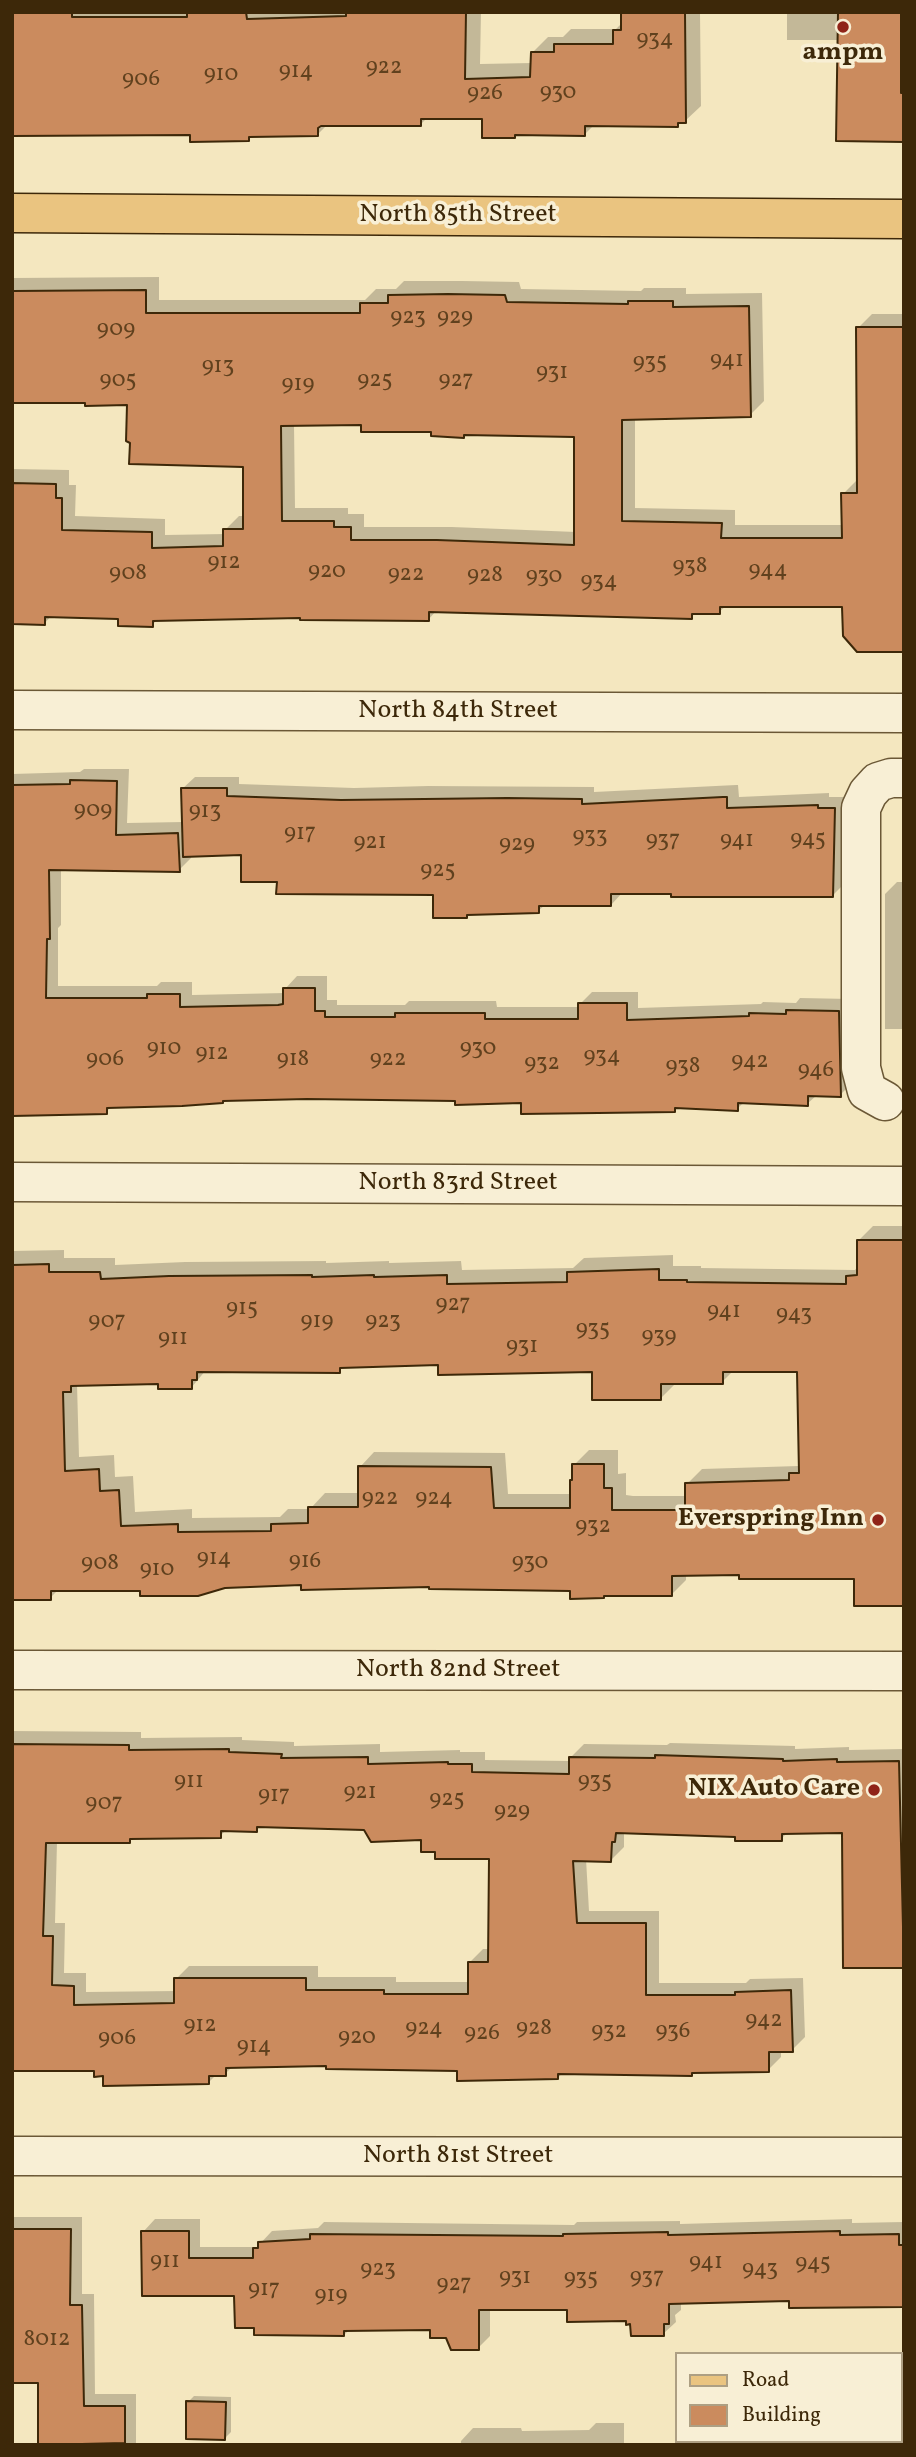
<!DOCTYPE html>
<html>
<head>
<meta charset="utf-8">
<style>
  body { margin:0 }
  #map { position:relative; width:916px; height:2457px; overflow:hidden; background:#f4e7bf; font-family:Vollkorn,serif }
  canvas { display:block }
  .frame { position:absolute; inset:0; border:14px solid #3d2809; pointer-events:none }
  .legend { position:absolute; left:675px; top:2352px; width:228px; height:91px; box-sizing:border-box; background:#f8efd5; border:2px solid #ad9f83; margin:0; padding:9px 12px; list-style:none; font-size:21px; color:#3d2809 }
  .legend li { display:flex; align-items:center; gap:14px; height:35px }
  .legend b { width:35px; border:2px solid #ad9f83 }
</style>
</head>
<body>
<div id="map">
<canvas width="916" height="2457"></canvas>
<div class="frame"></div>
<ul class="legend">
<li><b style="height:9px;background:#eac480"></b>Road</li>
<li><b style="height:19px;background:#cb8b5e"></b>Building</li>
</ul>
</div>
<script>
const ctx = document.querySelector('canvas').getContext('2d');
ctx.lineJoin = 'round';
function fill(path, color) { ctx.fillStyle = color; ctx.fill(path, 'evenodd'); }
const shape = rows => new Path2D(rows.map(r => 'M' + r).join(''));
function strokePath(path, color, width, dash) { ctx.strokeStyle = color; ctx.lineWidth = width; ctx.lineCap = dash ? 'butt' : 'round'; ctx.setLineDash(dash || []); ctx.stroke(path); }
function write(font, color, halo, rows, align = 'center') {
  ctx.font = font + ' Vollkorn,serif'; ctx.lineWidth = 7; ctx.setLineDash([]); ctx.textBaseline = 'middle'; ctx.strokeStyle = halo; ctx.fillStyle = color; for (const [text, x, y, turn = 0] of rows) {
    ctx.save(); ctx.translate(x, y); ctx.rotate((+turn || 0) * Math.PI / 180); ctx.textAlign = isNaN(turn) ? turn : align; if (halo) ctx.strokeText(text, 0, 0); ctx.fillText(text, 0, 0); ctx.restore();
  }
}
const shadow = shape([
  [12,12,481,12,480,64,532,63,532,53,548,37,563,37,571,29,616,29,623,22,623,12,700,12,701,106,685,121,681,121,677,125,595,124,584,135,517,133,514,136,484,117,428,117,420,125,328,124,317,135,252,136,248,139,192,133],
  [787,12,904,12,904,140,839,40,787,40],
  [159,277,159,300,365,300,376,289,396,289,404,281,463,281,519,282,521,289,641,291,644,288,686,288,686,294,762,293,764,401,750,415,635,418,635,508,735,510,735,525,843,525,843,494,857,480,858,328,872,314,904,314,904,650,844,605,727,605,719,612,696,612,691,618,436,611,428,620,302,616,158,619,152,625,120,618,52,615,44,624,12,622,12,469,69,470,69,485,76,485,75,516,165,519,165,535,225,534,225,530,239,516,245,516,245,465,129,403,12,402,12,278],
  [363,423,433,431,463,437,466,434,576,435,576,532,452,527,364,527,364,514,348,514,348,508,295,508,294,424],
  [84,769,129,769,127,823,183,822,182,789,195,777,239,777,239,784,354,788,428,786,594,787,594,792,736,785,738,785,739,797,829,793,829,797,846,797,845,883,832,896,623,892,611,905,545,905,538,911,470,913,466,917,435,893,278,881,243,854,191,855,191,858,179,870,61,869,61,925,58,928,58,986,157,986,161,982,192,982,192,995,285,993,285,989,297,976,327,976,327,1000,337,1000,337,1005,405,1005,409,1001,496,1001,497,1007,580,1007,580,1004,592,992,638,992,638,1008,761,1004,763,1002,796,1003,800,998,851,999,852,1083,840,1095,817,1095,807,1104,744,1102,737,1109,677,1107,674,1110,456,1099,307,1098,225,1099,223,1102,112,1106,106,1112,12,1114,12,774,80,772],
  [897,882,904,882,904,1029,885,1029,885,894],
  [873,1226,904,1226,904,1605,856,1578,741,1573,686,1574,686,1580,671,1595,606,1595,604,1597,572,1589,302,1583,141,1589,59,1589,50,1598,12,1598,12,1251,64,1250,64,1258,115,1258,115,1265,185,1262,326,1261,326,1263,389,1261,389,1263,461,1261,462,1270,573,1268,584,1258,673,1255,673,1266,701,1266,701,1268,855,1270,859,1265,858,1241],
  [439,1363,594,1370,661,1398,676,1383,722,1382,734,1370,799,1370,800,1464,798,1466,702,1469,687,1484,687,1496,633,1496,626,1495,626,1473,618,1474,618,1450,589,1450,574,1465,572,1494,508,1494,505,1453,374,1452,360,1467,360,1493,325,1493,310,1509,288,1509,280,1517,192,1518,192,1509,135,1512,133,1476,115,1477,114,1455,79,1457,77,1384,160,1382,191,1388,206,1370,339,1371,344,1366],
  [12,1731,141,1732,141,1738,242,1737,242,1740,294,1742,294,1746,380,1744,380,1752,460,1750,460,1752,485,1752,485,1760,571,1761,571,1757,584,1744,667,1745,670,1743,795,1746,795,1749,849,1747,849,1750,904,1749,904,1967,844,1831,788,1832,781,1839,624,1832,624,1847,611,1860,586,1859,589,1911,659,1911,659,1983,746,1983,750,1979,803,1978,805,2037,792,2050,781,2050,781,2057,768,2070,563,2072,558,2078,459,2069,328,2064,233,2066,225,2074,217,2074,209,2082,104,2074,96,2069,12,2069],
  [261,1825,365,1828,423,1838,437,1850,491,1857,490,1949,483,1949,470,1962,470,1982,396,1982,396,1977,318,1977,318,1966,189,1966,176,1979,176,1991,86,1992,86,1973,64,1973,65,1923,55,1923,57,1842,129,1842,134,1837,220,1836,227,1829,256,1830],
  [12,2217,82,2217,82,2294,94,2294,95,2394,136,2394,136,2445,39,2445,39,2381,12,2381],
  [155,2219,200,2219,200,2247,257,2247,272,2231,318,2228,324,2222,574,2225,577,2222,680,2221,680,2224,852,2219,852,2223,904,2222,904,2305,791,2299,681,2302,681,2310,675,2315,676,2322,663,2334,627,2319,569,2309,490,2309,490,2336,478,2348,432,2328,349,2330,344,2335,255,2326,236,2294,143,2232],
  [194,2396,231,2397,231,2432,225,2438,188,2402],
  [596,2423,624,2423,624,2445,461,2445,461,2441,473,2428,521,2428,522,2431,589,2430],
  [900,2440,904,2440,904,2445,725,2445,728,2441]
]);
const building = shape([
  [12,12,72,12,72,17,187,17,187,13,246,12,247,19,346,16,346,12,466,12,465,79,530,77,531,52,554,52,554,44,613,44,613,30,621,30,621,12,685,12,686,123,678,123,678,127,585,126,585,136,515,135,515,138,482,138,482,119,421,119,421,126,321,126,318,128,318,136,249,137,249,141,190,142,190,135,12,136,12,12],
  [838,12,901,12,901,93,904,93,904,142,836,141,838,12],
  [146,290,146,313,360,313,360,303,388,303,388,295,448,294,505,295,507,302,628,304,628,301,673,301,673,307,749,306,751,417,622,420,622,521,722,523,721,538,842,538,841,493,857,493,856,327,904,327,904,652,857,652,843,636,842,607,720,607,720,614,692,614,692,619,429,612,429,621,300,620,300,618,153,621,153,627,118,626,118,619,45,617,45,625,12,624,12,483,56,484,56,498,62,498,62,530,152,532,152,548,223,546,223,529,243,529,243,467,129,464,130,443,126,441,127,405,85,406,85,403,12,403,12,291,146,290],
  [361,425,361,432,431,432,431,436,464,438,464,435,574,437,574,545,437,540,351,540,351,527,334,527,334,521,282,521,281,426,361,425],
  [70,780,117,781,116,835,178,833,180,872,49,870,50,939,47,939,46,998,147,998,147,994,180,994,180,1007,278,1005,283,1004,283,988,315,988,315,1011,325,1011,325,1017,395,1017,395,1013,485,1013,485,1019,578,1019,578,1003,627,1003,627,1020,749,1016,749,1013,786,1014,786,1010,839,1011,841,1097,808,1096,808,1106,738,1103,738,1111,675,1108,675,1112,521,1114,521,1103,455,1105,455,1101,307,1099,223,1101,223,1103,182,1106,107,1108,107,1114,12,1116,12,785,70,784,70,780],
  [181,788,227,788,227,796,341,800,507,798,582,799,582,804,723,797,727,797,727,808,818,805,818,808,835,808,833,897,671,897,671,894,611,894,611,906,539,906,539,913,467,915,467,918,433,918,433,895,276,894,277,882,241,882,241,855,183,857,181,788],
  [857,1240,904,1240,904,1606,854,1606,854,1579,739,1579,739,1575,672,1576,672,1596,604,1596,604,1598,570,1599,570,1591,429,1589,429,1587,301,1590,301,1585,225,1588,198,1596,140,1596,140,1591,51,1591,51,1600,12,1600,12,1265,49,1264,49,1272,100,1272,101,1279,169,1276,312,1275,312,1277,374,1275,374,1277,447,1275,447,1284,567,1282,567,1272,659,1269,659,1280,687,1280,687,1282,846,1284,846,1276,857,1275,857,1240],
  [438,1365,438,1375,592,1372,592,1400,661,1400,661,1384,723,1384,723,1372,797,1372,799,1473,789,1473,789,1480,685,1483,685,1510,612,1510,612,1488,604,1488,604,1464,572,1464,572,1480,570,1480,570,1508,494,1508,491,1467,358,1466,358,1507,308,1507,308,1523,271,1524,271,1531,178,1532,178,1524,121,1526,119,1490,100,1491,99,1469,65,1471,63,1392,71,1392,71,1386,158,1384,158,1389,192,1389,192,1380,197,1380,197,1372,340,1373,340,1368,438,1365],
  [12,1744,129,1745,129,1750,229,1749,229,1752,282,1754,281,1758,368,1757,368,1764,448,1762,448,1764,472,1764,472,1772,569,1774,569,1757,655,1758,655,1755,783,1759,783,1761,837,1759,837,1762,899,1761,904,1968,843,1968,842,1833,782,1834,782,1841,735,1841,735,1837,616,1833,615,1842,612,1842,611,1862,573,1861,577,1923,646,1923,646,1995,735,1995,735,1992,791,1990,793,2052,769,2052,769,2072,692,2073,692,2076,558,2074,558,2079,457,2081,457,2071,326,2069,326,2066,226,2068,226,2076,209,2076,209,2084,103,2086,103,2076,94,2077,94,2071,12,2071,12,1744],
  [257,1827,364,1830,371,1842,421,1840,421,1852,435,1852,435,1859,489,1859,488,1962,468,1962,468,1994,384,1994,384,1990,306,1990,306,1978,174,1978,174,2003,74,2005,74,1986,52,1985,53,1936,43,1936,46,1843,130,1843,130,1839,221,1838,221,1831,257,1832,257,1827],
  [12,2229,71,2229,70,2305,82,2305,84,2406,125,2406,125,2443,38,2445,38,2383,12,2383,12,2229],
  [141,2231,189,2231,189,2258,253,2258,253,2248,258,2248,258,2242,310,2239,310,2234,563,2236,563,2234,668,2232,668,2235,840,2231,840,2235,899,2234,899,2245,904,2245,904,2307,789,2308,789,2301,669,2304,669,2324,664,2324,664,2336,631,2336,630,2324,626,2325,626,2321,567,2322,567,2310,479,2310,479,2350,451,2350,446,2338,430,2338,430,2330,344,2331,344,2336,254,2335,254,2328,235,2328,234,2296,142,2296,141,2231],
  [186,2401,226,2402,225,2440,186,2439,186,2401]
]);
const minor = shape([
  [12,710,904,713],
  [885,1101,867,1091,861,1068,861,808,868,793,878,782,891,778,904,778],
  [12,1182,904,1186],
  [12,1670,904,1671],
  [12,2156,904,2157]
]);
const major = shape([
  [12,213,904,219]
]);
const markers = [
  [843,27,7,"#8f2418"],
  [878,1520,7,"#8f2418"],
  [874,1790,7,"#8f2418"]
];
const numberNames = [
  ["934",655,41],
  ["922",384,69],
  ["914",296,73],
  ["910",221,76],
  ["906",141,81],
  ["930",558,94],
  ["926",485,95],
  ["923",408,319],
  ["929",455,319],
  ["909",116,331],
  ["941",727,362],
  ["935",650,364],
  ["913",218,368],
  ["931",552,374],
  ["905",118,382],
  ["925",375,382],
  ["927",456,382],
  ["919",298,386],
  ["912",224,564],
  ["938",690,568],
  ["944",768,572],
  ["920",327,573],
  ["908",128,575],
  ["922",406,576],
  ["928",485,577],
  ["930",544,578],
  ["934",599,583],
  ["909",93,812],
  ["913",205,813],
  ["917",300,835],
  ["933",590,838],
  ["945",808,841],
  ["937",663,842],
  ["941",737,842],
  ["921",370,844],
  ["929",517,846],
  ["925",438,872],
  ["910",164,1050],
  ["930",478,1050],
  ["912",212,1055],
  ["934",602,1058],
  ["906",105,1061],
  ["918",293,1061],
  ["922",388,1061],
  ["942",750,1063],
  ["932",542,1065],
  ["938",683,1068],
  ["946",816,1072],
  ["927",453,1306],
  ["915",242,1310],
  ["941",724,1313],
  ["943",794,1316],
  ["907",107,1323],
  ["919",317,1323],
  ["923",383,1323],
  ["935",593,1331],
  ["939",659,1338],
  ["911",173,1340],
  ["931",522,1348],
  ["922",380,1500],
  ["924",434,1500],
  ["932",593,1528],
  ["914",214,1560],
  ["916",305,1563],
  ["930",530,1564],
  ["908",100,1565],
  ["910",157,1571],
  ["911",189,1783],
  ["935",595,1783],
  ["921",360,1794],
  ["917",274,1797],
  ["925",447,1801],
  ["907",104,1805],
  ["929",512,1813],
  ["942",764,2022],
  ["912",200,2027],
  ["924",424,2030],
  ["928",534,2030],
  ["932",609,2033],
  ["936",673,2033],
  ["926",482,2035],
  ["920",357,2039],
  ["906",117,2040],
  ["914",254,2048],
  ["911",165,2263],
  ["941",706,2264],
  ["945",813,2265],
  ["923",378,2271],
  ["943",760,2271],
  ["931",515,2279],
  ["937",647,2279],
  ["935",581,2280],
  ["927",454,2286],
  ["917",264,2291],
  ["919",331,2297],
  ["8012",47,2341]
];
const poiNames = [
  ["ampm",843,54,"center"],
  ["Everspring Inn",864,1520],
  ["NIX Auto Care",860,1790]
];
const streetNames = [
  ["North 85th Street",458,216],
  ["North 84th Street",458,712],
  ["North 83rd Street",458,1184],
  ["North 82nd Street",458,1671],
  ["North 81st Street",458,2157]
];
fill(shadow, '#0003');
fill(building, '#cb8b5e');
strokePath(building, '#3d2809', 2);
strokePath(minor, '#6b5836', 41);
strokePath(major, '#3d2809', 41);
strokePath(minor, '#f8efd5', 38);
strokePath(major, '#eac480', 38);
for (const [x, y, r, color] of markers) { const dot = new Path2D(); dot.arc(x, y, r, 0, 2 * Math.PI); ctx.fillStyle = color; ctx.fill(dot); strokePath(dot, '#f8efd5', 2.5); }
write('23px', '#60411e', null, numberNames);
write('bold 26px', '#3d2809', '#f8efd5', poiNames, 'right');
write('26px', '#3d2809', '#f8efd5', streetNames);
</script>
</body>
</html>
